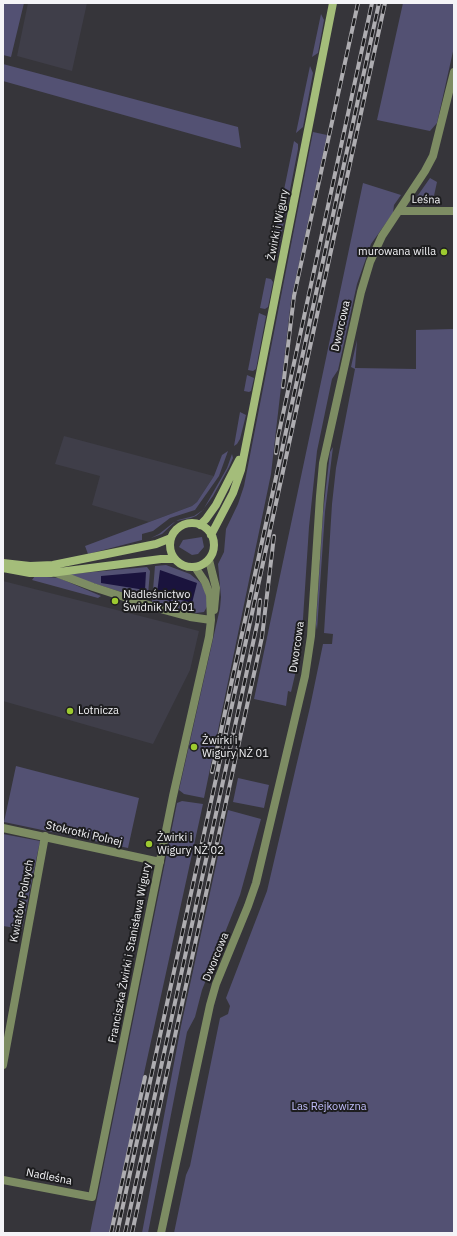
<!DOCTYPE html>
<html>
<head>
<meta charset="utf-8">
<style>
  body { margin:0 }
  #map { position:relative; width:457px; height:1236px; overflow:hidden; background:#36353a; font-family:"IBM Plex Sans",sans-serif }
  canvas { display:block }
  .frame { position:absolute; inset:0; border:4px solid #f4f4f7; pointer-events:none }
</style>
</head>
<body>
<div id="map">
<canvas width="457" height="1236"></canvas>
<div class="frame"></div>
</div>
<script>
const ctx = document.querySelector('canvas').getContext('2d');
ctx.lineJoin = 'round';
function fill(path, color) { ctx.fillStyle = color; ctx.fill(path, 'evenodd'); }
const shape = rows => new Path2D(rows.map(r => 'M' + r).join(''));
function strokePath(path, color, width, dash) { ctx.strokeStyle = color; ctx.lineWidth = width; ctx.lineCap = dash ? 'butt' : 'round'; ctx.setLineDash(dash || []); ctx.stroke(path); }
function write(font, color, halo, rows, align = 'center') {
  ctx.font = font + ' "IBM Plex Sans",sans-serif'; ctx.lineWidth = 4; ctx.setLineDash([]); ctx.textBaseline = 'middle'; ctx.strokeStyle = halo; ctx.fillStyle = color; for (const [text, x, y, turn = 0] of rows) {
    ctx.save(); ctx.translate(x, y); ctx.rotate((+turn || 0) * Math.PI / 180); ctx.textAlign = isNaN(turn) ? turn : align; if (halo) ctx.strokeText(text, 0, 0); ctx.fillText(text, 0, 0); ctx.restore();
  }
}
const built = shape([
  [28,3,87,3,72,71,17,56],
  [64,436,210,475,214,476,197,502,192,506,149,522,92,505,100,476,55,464],
  [3,581,199,631,190,670,153,744,3,701]
]);
const green = shape([
  [3,3,24,3,11,57,3,55],
  [403,3,454,3,454,47,437,123,430,131,377,120],
  [321,14,324,20,318,53,312,57],
  [3,64,238,127,241,148,3,81],
  [310,66,313,73,303,127,296,133],
  [313,132,327,135,291,300,271,474,204,798,184,794,179,790,220,608,221,597,218,564,224,552,226,529,238,504,244,486],
  [294,141,298,144,298,149,277,257,275,259,270,258],
  [430,178,437,182,432,205,415,204,416,198],
  [363,183,401,195,394,205,393,213,371,244,357,284,338,370,332,379,317,451,309,527,302,634,298,662,291,692,288,691,286,706,282,705,254,699],
  [266,278,271,279,273,282,268,307,265,309,260,308],
  [259,313,266,316,256,369,253,371,248,370],
  [454,329,454,1233,174,1233,186,1175,190,1166,220,1018,228,1014,230,1006,226,998,267,891,310,707,323,644,332,644,333,634,324,633,332,504,336,468,355,369,351,367,357,340,355,368,416,369,416,330],
  [247,375,254,378,251,391,249,392,244,391],
  [240,412,246,415,240,439,237,444,234,446],
  [333,447,325,512,317,630,316,624,323,513,330,452],
  [228,451,219,476,195,510,170,518,153,531,142,534,142,540,88,554,85,546,192,506,197,502,214,476,222,455],
  [232,454,233,458,229,467,213,496,202,511,196,516,191,518,176,521,162,534,151,538,159,534,173,523,178,520,194,516,203,510,227,468],
  [202,537,204,547,198,554,192,555,179,547,183,540],
  [166,565,190,574,201,583,205,591,208,605,204,612,196,613,152,602,155,566],
  [147,567,150,571,148,595,144,599,70,576,71,574],
  [35,576,59,578,101,596,98,598,32,580],
  [16,766,139,798,128,848,4,822],
  [238,778,269,785,264,808,233,802],
  [182,801,203,804,109,1233,90,1233,177,803],
  [228,810,261,819,240,895,202,990,195,1017,187,1032,148,1233,142,1233,181,1026],
  [3,834,40,841,22,929,3,926]
]);
const water = shape([
  [160,570,197,583,192,603,174,598,170,601,163,599,163,594,157,593],
  [146,572,145,590,101,583,101,576]
]);
const minor = shape([
  [399,211,454,211],
  [209,560,216,588,214,610],
  [56,573,93,587,164,610,190,617,211,620],
  [3,828,160,862],
  [3,1065,45,836],
  [3,1180,92,1197,173,796,209,637,211,620,210,595,205,582,195,567],
  [161,1233,210,1005,216,984,248,906,256,883,305,676,311,636,320,496,323,463,361,292,370,262,382,236,425,171,433,156,454,72]
]);
const secondary = shape([
  '170 545a22 22 0 1 1 44 0a22 22 0 1 1-44 0Z',
  [200,525,206,519,216,505,239,460],
  [211,535,233,493,241,470,333,3],
  [3,563,30,566,53,565,156,544,171,538],
  [3,568,30,573,51,573,161,559,174,559]
]);
const rail = shape([
  [283,387,294,296,358,3],
  [276,453,278,437,372,3],
  [212,772,379,3],
  [111,1233,145,1077],
  [117,1233,385,3],
  [125,1233,258,620,260,600],
  [132,1233,262,637,274,536]
]);
const markers = [
  [444,252,4,"#9dca30"],
  [115,601,4,"#9dca30"],
  [70,711,4,"#9dca30"],
  [194,747,4,"#9dca30"],
  [149,844,4,"#9dca30"]
];
const streetNames = [
  ["Leśna",426,200,1],
  ["Żwirki i Wigury",278,225,-79],
  ["Dworcowa",341,326,-77],
  ["Dworcowa",297,647,-82],
  ["Stokrotki Polnej",84,834,13],
  ["Kwiatów Polnych",22,901,-79],
  ["Franciszka Żwirki i Stanisława Wigury",130,953,-79],
  ["Dworcowa",216,957,-68],
  ["Nadleśna",49,1177,11]
];
const poiNames = [
  ["murowana willa",436,252,"right"],
  ["Nadleśnictwo",123,595],
  ["Świdnik NŻ 01",123,608],
  ["Lotnicza",78,711],
  ["Żwirki i",202,741],
  ["Wigury NŻ 01",202,754],
  ["Żwirki i",157,838],
  ["Wigury NŻ 02",157,851]
];
const parkNames = [
  ["Las Rejkowizna",329,1107]
];
fill(built, '#3f3e49');
fill(green, '#535173');
fill(water, '#1a133d');
strokePath(minor, '#7d8c63', 8);
strokePath(secondary, '#a4bd7a', 8);
strokePath(rail, '#aeadb1', 4);
strokePath(rail, '#1d1d1f', 2.5, [8]);
for (const [x, y, r, color] of markers) { const dot = new Path2D(); dot.arc(x, y, r, 0, 2 * Math.PI); ctx.fillStyle = color; ctx.fill(dot); strokePath(dot, '#1d1d1f', 1.5); }
write('11px', '#f4f4f7', '#1d1d1f', streetNames);
write('11px', '#f4f4f7', '#1d1d1f', poiNames, 'left');
write('11px', '#c1befb', '#1d1d1f', parkNames);
</script>
</body>
</html>
